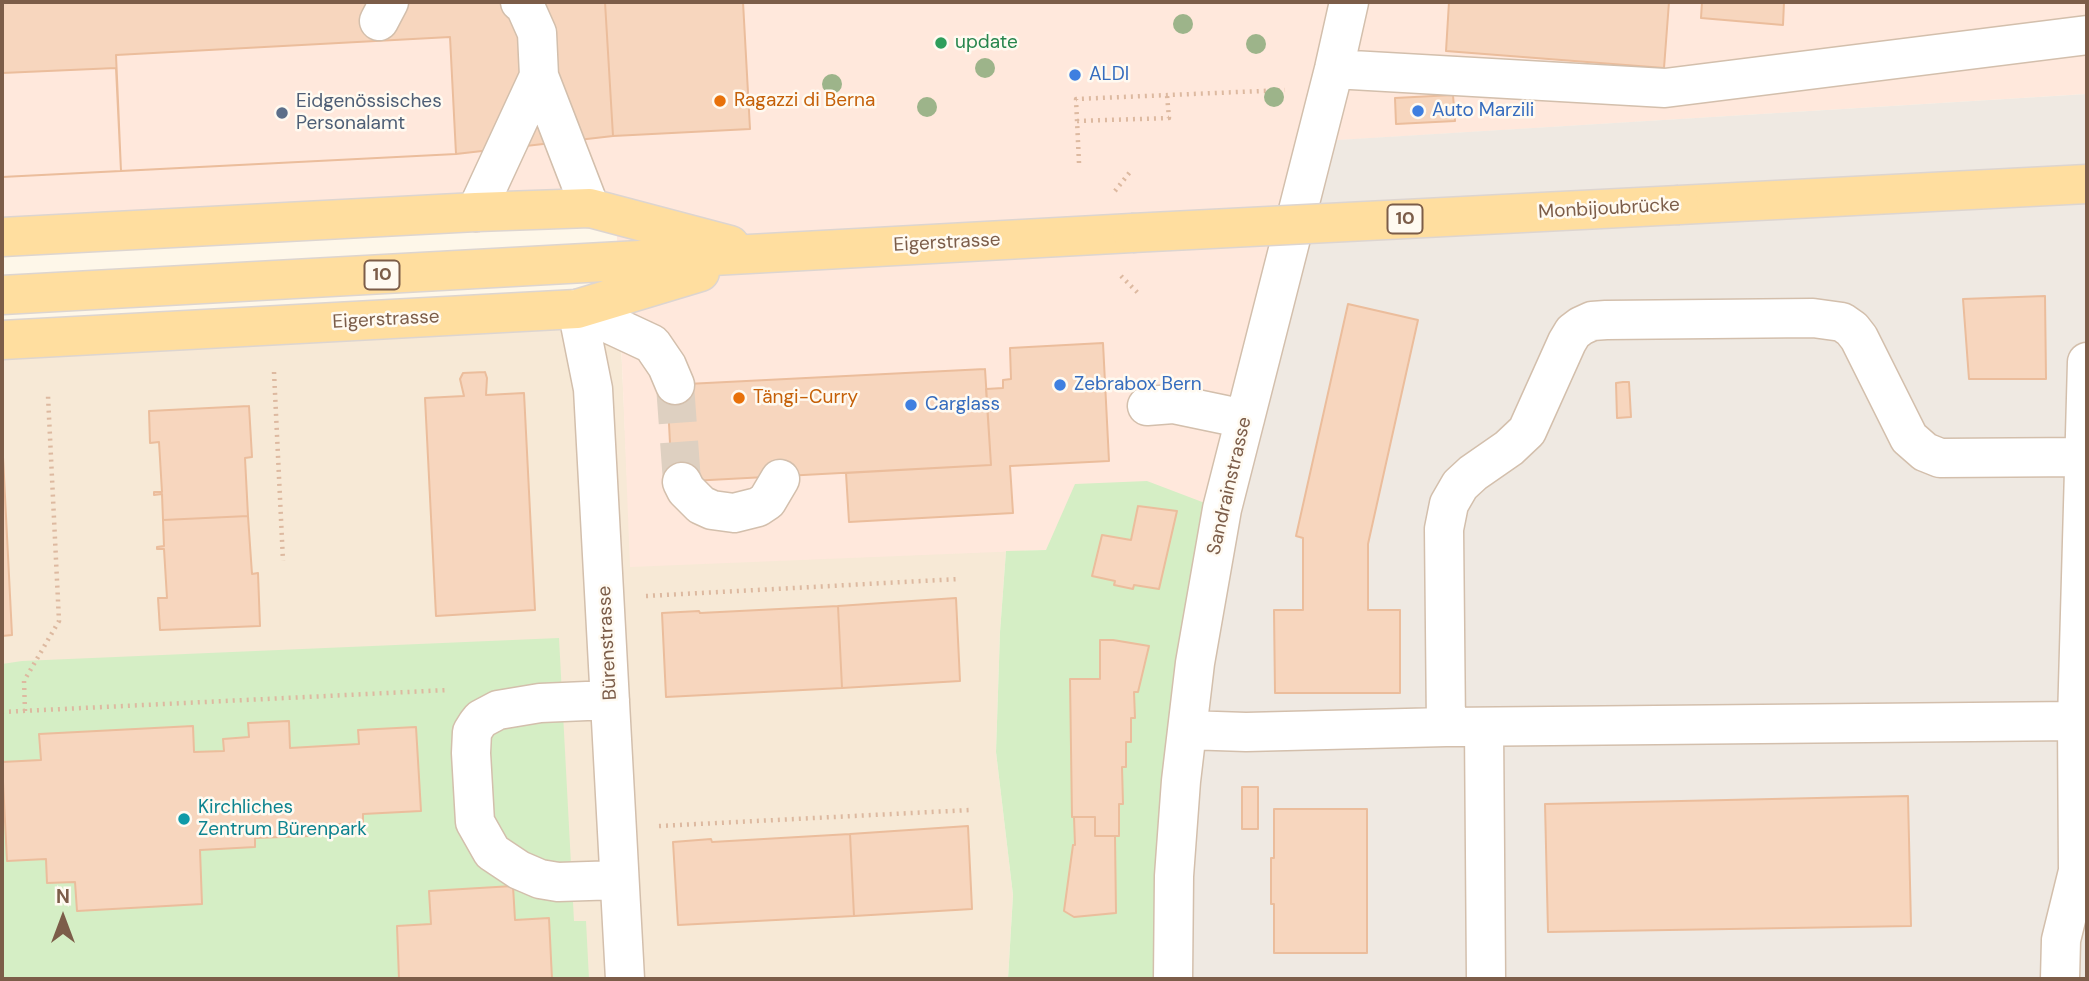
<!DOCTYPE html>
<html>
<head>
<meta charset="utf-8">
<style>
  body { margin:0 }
  #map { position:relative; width:2089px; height:981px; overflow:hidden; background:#fef7e9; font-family:"DM Sans",sans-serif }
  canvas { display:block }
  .frame { position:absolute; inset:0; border:4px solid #7c5d49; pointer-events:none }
  .north { position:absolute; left:28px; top:883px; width:70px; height:70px; -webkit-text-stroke:5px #fffaf1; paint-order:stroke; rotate:0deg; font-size:19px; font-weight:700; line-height:28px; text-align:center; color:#7c5d49 }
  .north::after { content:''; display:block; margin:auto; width:24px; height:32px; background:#7c5d49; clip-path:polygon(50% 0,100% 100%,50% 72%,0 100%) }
</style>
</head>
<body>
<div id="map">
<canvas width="2089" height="981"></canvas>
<div class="frame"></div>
<div class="north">N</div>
</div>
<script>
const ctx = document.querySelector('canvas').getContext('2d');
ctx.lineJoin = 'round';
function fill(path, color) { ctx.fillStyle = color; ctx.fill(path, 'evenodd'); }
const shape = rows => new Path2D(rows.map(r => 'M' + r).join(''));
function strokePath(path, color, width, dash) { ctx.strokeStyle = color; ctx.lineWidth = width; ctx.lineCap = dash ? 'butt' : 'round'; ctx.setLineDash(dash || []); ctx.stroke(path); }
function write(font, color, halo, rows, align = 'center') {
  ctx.font = font + ' "DM Sans",sans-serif'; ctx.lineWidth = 5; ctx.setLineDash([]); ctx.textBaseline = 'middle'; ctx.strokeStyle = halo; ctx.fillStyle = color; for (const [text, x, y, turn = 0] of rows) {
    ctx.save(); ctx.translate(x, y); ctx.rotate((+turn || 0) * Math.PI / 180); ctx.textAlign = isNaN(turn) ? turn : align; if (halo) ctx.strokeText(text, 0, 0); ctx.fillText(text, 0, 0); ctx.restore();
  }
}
const residential = shape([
  [620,320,631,566,1006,551,1000,632,996,752,1013,895,1008,979,2,979,2,354]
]);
const commercial = shape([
  [2,2,2087,2,2087,94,1309,142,1218,508,1046,550,630,567,616,213,2,239]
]);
const industrial = shape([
  [2087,94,2087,979,1179,979,1202,661,1321,141]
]);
const green = shape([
  [1147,481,1218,508,1167,979,1008,979,1013,895,996,752,1000,632,1006,551,1046,550,1075,484],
  [559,638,574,921,586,921,589,979,2,979,2,664,22,661]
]);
const building = shape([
  [2,2,605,2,613,136,456,154,2,177,2,2],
  [605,2,743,2,750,129,613,136,605,2],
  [1449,2,1669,2,1664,68,1446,51,1449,2],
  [1702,2,1784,2,1783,25,1701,18,1702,2],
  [450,37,456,154,121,171,116,55,450,37],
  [116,68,121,171,2,177,2,73,116,68],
  [1453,95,1455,121,1396,124,1395,98,1453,95],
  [2045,296,2046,379,1969,379,1963,299,2045,296],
  [1348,304,1418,320,1368,544,1368,610,1400,610,1400,693,1275,693,1274,610,1303,610,1303,538,1296,536,1348,304],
  [1103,343,1109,461,1010,466,1013,513,849,522,846,473,991,465,986,389,1003,388,1003,380,1011,379,1010,348,1103,343],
  [985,369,991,465,672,482,667,385,985,369],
  [485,372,487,378,486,395,524,393,535,610,436,616,425,398,464,396,460,379,463,373,485,372],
  [1623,382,1629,382,1631,417,1617,418,1616,383,1623,382],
  [249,406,252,457,245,458,248,516,163,520,162,494,154,495,154,492,162,492,159,442,150,443,149,411,249,406],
  [2,437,12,635,2,636,2,437],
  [1138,506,1177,511,1159,589,1134,585,1133,589,1114,585,1115,581,1092,576,1102,535,1131,540,1138,506],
  [248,516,252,574,258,573,260,626,160,630,158,598,167,598,164,549,157,549,157,547,164,546,163,520,248,516],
  [956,598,960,681,842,688,838,606,956,598],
  [838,606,842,688,666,697,662,613,699,611,700,613,838,606],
  [1100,640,1113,640,1149,646,1138,692,1134,692,1135,718,1131,718,1131,742,1126,742,1126,767,1122,767,1123,804,1119,804,1119,836,1095,836,1095,817,1072,817,1070,679,1100,679,1100,640],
  [289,721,290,748,359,744,358,730,416,727,421,811,363,814,363,823,309,826,309,836,255,838,255,847,200,850,202,904,77,911,75,882,47,883,46,859,7,861,2,762,41,760,39,734,193,726,194,752,224,751,223,739,249,737,248,723,289,721],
  [1242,787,1258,787,1258,829,1242,829,1242,787],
  [1908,796,1911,926,1548,932,1545,804,1908,796],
  [1274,809,1367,809,1367,953,1274,953,1274,904,1271,904,1271,858,1274,858,1274,809],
  [1074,817,1095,817,1095,836,1115,836,1116,913,1074,917,1064,911,1073,845,1075,845,1074,817],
  [968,826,972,909,854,916,850,834,968,826],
  [850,834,854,916,678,925,673,842,711,839,712,842,850,834],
  [513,886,515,920,549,918,552,979,399,979,397,926,431,924,429,891,513,886]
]);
const minorTunnel = shape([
  [675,385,682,482]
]);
const path = shape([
  [1077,121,1169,118,1167,95],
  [1079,163,1076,99,1285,90],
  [1115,191,1130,172],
  [1121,276,1140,295],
  [274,372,283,561],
  [646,596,959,579],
  [25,711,24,681,59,621,48,396],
  [2,712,448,690],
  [659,826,970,810]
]);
const minor = shape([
  [520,2,525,6,537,33,539,76,590,208],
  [379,21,389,2],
  [1334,69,1665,88,2087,35],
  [476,212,539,76],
  [577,309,593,389,625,979],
  [577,309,652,344,667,366,675,385],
  [1147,406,1173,404,1245,419],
  [682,482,686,490,701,505,712,510,734,513,758,507,767,501,780,479],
  [610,700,540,703,498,710,481,719,477,724,472,732,471,753,475,822,492,852,519,870,540,879,558,882,619,880],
  [1446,727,1444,529,1449,504,1460,485,1473,473,1509,448,1527,431,1567,342,1573,332,1581,326,1592,321,1606,320,1813,318,1842,322,1852,329,1859,338,1909,438,1925,452,1940,458,2085,457],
  [1484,727,1486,979],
  [1187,730,1246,732,1446,727,2077,721],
  [1173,979,1174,876,1181,781,1195,663,1222,509,1334,69,1349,2],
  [2060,979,2061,940,2078,871,2077,721,2087,362]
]);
const major = shape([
  [1679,205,2087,184],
  [2,237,476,212,590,208,730,245],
  [2,295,1132,233],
  [2,340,577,309,700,272]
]);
const majorBridge = shape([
  [1132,233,1679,205]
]);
const trees = [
  [1183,24],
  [1256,44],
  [985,68],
  [832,84],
  [1274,97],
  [927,107]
];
const markers = [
  [941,43,7,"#2e9e5b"],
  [1075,75,7,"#3f7fe0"],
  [720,101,7,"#e8710a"],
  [1418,111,7,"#3f7fe0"],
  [282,113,7,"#5c6f8a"],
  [1060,385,7,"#3f7fe0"],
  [739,398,7,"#e8710a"],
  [911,405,7,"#3f7fe0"],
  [184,819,7,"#0f9aa8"]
];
const shields = [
  [1405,219,35],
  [382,275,35]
];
const shieldNames = [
  ["10",1405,219],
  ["10",382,275]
];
const leisureNames = [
  ["update",955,43]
];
const shopNames = [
  ["ALDI",1089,75],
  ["Auto Marzili",1432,111],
  ["Zebrabox Bern",1074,385],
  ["Carglass",925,405]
];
const foodNames = [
  ["Ragazzi di Berna",734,101],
  ["Tängi-Curry",753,398]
];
const serviceNames = [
  ["Eidgenössisches",296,102],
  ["Personalamt",296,124]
];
const streetNames = [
  ["Monbijoubrücke",1609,209,-3],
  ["Eigerstrasse",947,243,-3],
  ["Eigerstrasse",386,320,-3],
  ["Sandrainstrasse",1230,486,-77],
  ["Bürenstrasse",608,643,-93]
];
const cultureNames = [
  ["Kirchliches",198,808],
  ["Zentrum Bürenpark",198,830]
];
fill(residential, '#f7e9d6');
fill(commercial, '#ffe8dc');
fill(industrial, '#efe9e2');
fill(green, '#d5eec5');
fill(building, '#f7d6be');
strokePath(building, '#ebbd9c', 2);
strokePath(minorTunnel, '#ded0c1', 38, [38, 19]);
strokePath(minor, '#d3bfac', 41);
strokePath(major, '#ddd5d0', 41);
strokePath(path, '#ddb9a0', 4.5, [2, 5]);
strokePath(minor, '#fff', 38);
strokePath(major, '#ffde9f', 38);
strokePath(majorBridge, '#ddd5d0', 41, []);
strokePath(majorBridge, '#ffde9f', 38);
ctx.fillStyle = '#9db48a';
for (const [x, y] of trees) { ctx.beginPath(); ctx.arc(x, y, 10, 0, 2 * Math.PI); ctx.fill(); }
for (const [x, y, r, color] of markers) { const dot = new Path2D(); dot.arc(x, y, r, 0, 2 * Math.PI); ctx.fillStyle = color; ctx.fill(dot); strokePath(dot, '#fffaf1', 2.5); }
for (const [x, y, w] of shields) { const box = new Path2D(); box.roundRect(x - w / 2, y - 14.5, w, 29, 5); ctx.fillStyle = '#fffaf1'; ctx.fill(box); strokePath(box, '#7c5d49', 2); }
write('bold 18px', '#7c5d49', null, shieldNames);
write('19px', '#27864d', '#fffaf1', leisureNames, 'left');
write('19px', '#366cbe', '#fffaf1', shopNames, 'left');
write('19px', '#c56008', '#fffaf1', foodNames, 'left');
write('19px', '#4e5e75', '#fffaf1', serviceNames, 'left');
write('19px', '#7c5d49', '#fffaf1', streetNames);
write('19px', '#0d838f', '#fffaf1', cultureNames, 'left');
</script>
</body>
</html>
